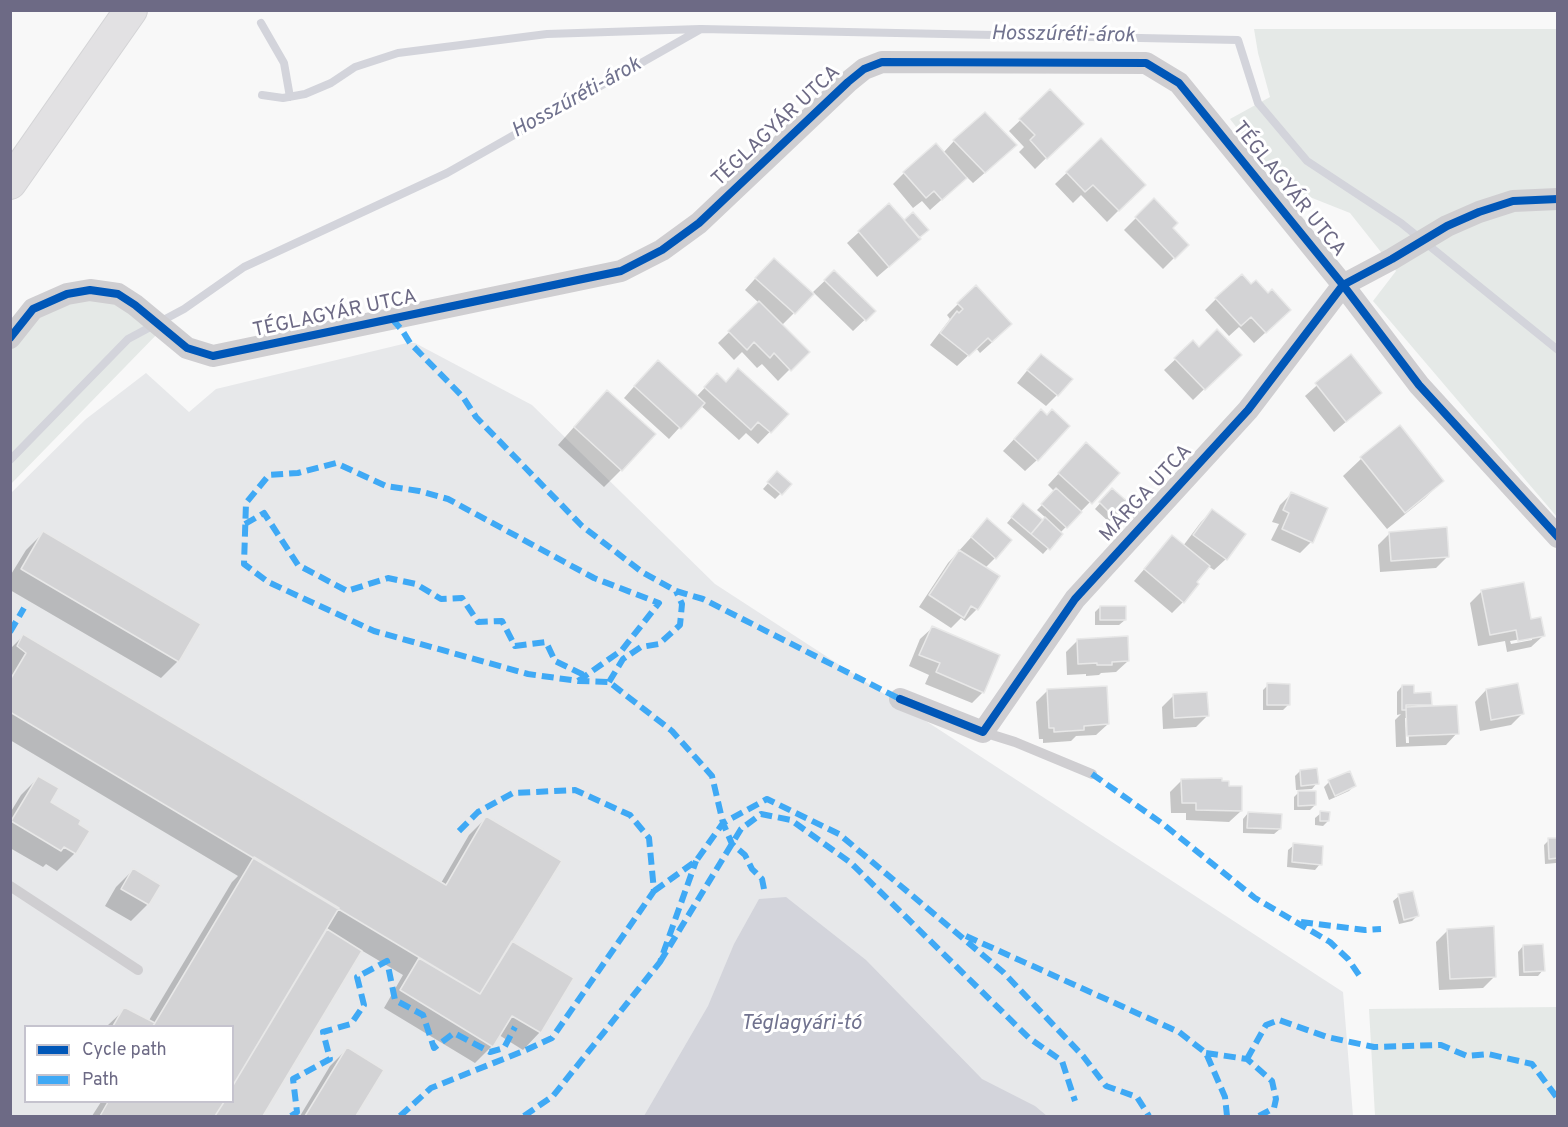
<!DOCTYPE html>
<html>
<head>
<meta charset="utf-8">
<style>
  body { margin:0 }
  #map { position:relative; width:1568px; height:1127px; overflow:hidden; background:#f8f8f8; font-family:Overpass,sans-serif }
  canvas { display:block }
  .frame { position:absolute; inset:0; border:12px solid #6d6a85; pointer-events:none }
  .legend { position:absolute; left:24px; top:1025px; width:210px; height:78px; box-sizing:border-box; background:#fff; border:2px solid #c5c3ce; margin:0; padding:8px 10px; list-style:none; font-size:18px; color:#6d6a85 }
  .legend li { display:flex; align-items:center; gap:12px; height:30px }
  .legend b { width:30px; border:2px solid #c5c3ce }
</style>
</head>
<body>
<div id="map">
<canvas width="1568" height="1127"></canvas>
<div class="frame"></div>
<ul class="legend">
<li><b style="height:8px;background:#0057b8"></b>Cycle path</li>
<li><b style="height:8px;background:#3fa9f5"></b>Path</li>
</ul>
</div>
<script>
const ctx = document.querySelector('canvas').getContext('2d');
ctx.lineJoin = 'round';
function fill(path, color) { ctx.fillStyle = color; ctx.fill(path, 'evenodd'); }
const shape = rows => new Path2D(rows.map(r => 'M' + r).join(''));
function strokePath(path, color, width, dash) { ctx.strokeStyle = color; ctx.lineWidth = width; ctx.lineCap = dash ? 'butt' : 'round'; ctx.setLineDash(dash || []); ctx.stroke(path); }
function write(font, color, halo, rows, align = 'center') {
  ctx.font = font + ' Overpass,sans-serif'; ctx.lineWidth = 6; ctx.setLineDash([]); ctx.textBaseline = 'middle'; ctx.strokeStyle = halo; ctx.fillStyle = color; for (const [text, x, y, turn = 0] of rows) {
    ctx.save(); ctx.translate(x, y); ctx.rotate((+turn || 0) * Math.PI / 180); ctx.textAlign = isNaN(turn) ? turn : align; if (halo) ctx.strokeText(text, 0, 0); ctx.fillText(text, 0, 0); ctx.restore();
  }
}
const built = shape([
  [407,343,415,343,532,405,715,584,1343,992,1353,1116,11,1116,11,493,86,419,146,373,189,412,216,389],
  [26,1026,232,1026,232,1102,26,1102]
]);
const green = shape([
  [1254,29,1557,29,1557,517,1373,301,1396,271,1350,213,1282,186,1230,119,1270,97,1258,53],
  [90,290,163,328,11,484,11,338,33,309],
  [1557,1007,1557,1116,1375,1116,1369,1009]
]);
const water = shape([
  [786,897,866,960,982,1079,1035,1106,1047,1116,644,1116,708,1006,734,944,759,899]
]);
const shadow = shape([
  [1050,92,1081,124,1035,169,1019,152,1024,147,1009,131],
  [1101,140,1144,185,1107,222,1081,195,1073,203,1055,184],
  [954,141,1003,157,973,183,967,177,930,210,922,201,913,208,893,184,904,173,943,153],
  [1154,200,1171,228,1187,245,1163,269,1124,230],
  [889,205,907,251,877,277,847,243],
  [762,271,794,313,781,326,807,352,778,381,762,364,757,368,742,352,734,360,718,343,759,303,745,290],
  [834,272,874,311,853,331,813,292],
  [1216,299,1277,322,1254,343,1239,327,1229,336,1205,310],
  [958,304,999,336,980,353,976,348,957,366,930,345,950,319,947,315],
  [1193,343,1199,349,1239,355,1193,400,1164,370],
  [1350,356,1380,393,1334,432,1305,396],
  [1030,367,1057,395,1046,406,1017,383],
  [646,373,696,397,717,375,725,383,787,414,758,444,746,433,739,440,700,405,669,439,624,398],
  [590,409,621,470,604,487,558,445],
  [1047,417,1037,460,1025,471,1003,451,1029,423],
  [1399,427,1442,481,1425,498,1387,529,1343,476,1361,459],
  [1075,456,1118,473,1060,533,1061,534,1043,554,1007,523,1018,510,1043,522,1046,518,1037,510,1055,492,1048,485],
  [777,473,790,484,775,499,763,489],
  [1112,490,1137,512,1127,522,1117,513,1109,522,1095,509],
  [1291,494,1311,542,1300,553,1271,540,1279,524,1272,522,1280,505],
  [1212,511,1226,559,1214,570,1208,566,1183,602,1172,613,1134,581,1172,537,1183,546,1201,522],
  [976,532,995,558,985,568,998,577,977,609,965,621,961,618,951,628,919,607,948,563],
  [43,533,178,661,161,678,10,590,10,576,26,550],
  [1389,534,1448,556,1436,568,1380,572,1378,545],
  [1482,591,1529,620,1543,636,1531,647,1507,652,1505,641,1478,646,1470,603],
  [1532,637,1532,640,1511,644,1510,641],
  [1100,607,1125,620,1119,625,1095,625,1095,612],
  [932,628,983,692,972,703,925,684,929,675,909,666,920,639],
  [23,636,441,883,469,835,486,818,510,941,540,1032,523,1050,499,1035,492,1046,475,1063,384,1008,403,975,361,950,261,1116,92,1116,101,1102,232,1102,232,1026,107,1026,125,1009,148,1022,232,882,238,876,10,740,10,649],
  [1078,640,1128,661,1116,672,1101,673,1099,675,1086,676,1086,674,1067,675,1066,652],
  [1268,685,1288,705,1283,710,1263,710,1263,690],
  [1402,686,1430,704,1426,708,1457,733,1446,745,1396,747,1395,720,1401,714,1397,715,1397,692],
  [1405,718,1408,718,1409,743,1406,743],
  [1048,690,1108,724,1096,735,1076,736,1071,741,1043,743,1043,739,1039,739,1036,702],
  [1486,690,1522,714,1511,725,1480,731,1475,702],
  [1174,695,1207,716,1196,727,1163,729,1162,707],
  [1300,771,1317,783,1312,789,1296,790,1295,776],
  [39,777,49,802,88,831,75,853,57,871,46,864,43,867,10,848,10,813,21,795],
  [1182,780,1228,787,1241,811,1229,822,1186,820,1186,813,1171,813,1170,792],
  [1329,782,1354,786,1349,791,1329,800,1324,787],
  [1300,791,1315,805,1310,810,1294,810,1294,797],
  [1248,813,1280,829,1274,834,1243,833,1243,819],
  [1321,813,1328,821,1323,826,1315,825,1315,818],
  [1549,840,1558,840,1556,863,1545,864,1544,845],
  [1294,845,1320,864,1315,870,1287,867,1288,850],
  [133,870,148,904,131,921,105,906,116,887],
  [1399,896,1417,916,1412,921,1399,924,1393,901],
  [1448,930,1495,976,1483,988,1439,990,1436,942],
  [1523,946,1543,970,1538,976,1519,976,1518,952],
  [347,1049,382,1070,354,1116,300,1116,330,1066]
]);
const stream = shape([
  [261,23,284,63,290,97],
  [262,95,283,98,305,94,331,83,355,67,398,53,547,34,700,29],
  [10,460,128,339,184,309,244,267,447,173,701,29,1238,40,1258,103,1307,161,1401,223,1558,350]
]);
const building = shape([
  [1050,89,1084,124,1047,159,1030,140,1035,135,1019,119,1050,89],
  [985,112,1017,145,985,173,953,140,985,112],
  [1101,138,1146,185,1119,211,1093,185,1085,192,1066,172,1101,138],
  [936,143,967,178,942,200,934,191,926,198,903,172,936,143],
  [1154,198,1178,223,1173,228,1189,245,1175,259,1135,217,1154,198],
  [889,203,921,239,889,267,858,231,889,203],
  [913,212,929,230,919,238,904,220,913,212],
  [774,258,814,294,795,314,755,278,774,258],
  [834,270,876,311,866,321,824,280,834,270],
  [1242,274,1251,284,1256,280,1268,293,1272,289,1291,310,1266,333,1251,317,1241,326,1215,298,1242,274],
  [976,285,1012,324,992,342,988,338,969,356,940,333,957,311,959,313,963,309,957,303,976,285],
  [759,301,810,352,791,371,774,353,770,358,754,342,747,350,728,331,759,301],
  [1217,329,1242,355,1205,390,1174,358,1193,340,1199,347,1217,329],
  [1041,354,1073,379,1058,396,1027,370,1041,354],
  [1351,354,1382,393,1346,422,1315,383,1351,354],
  [658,360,705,403,681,429,634,386,658,360],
  [738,368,789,414,771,433,758,422,751,430,704,387,717,373,726,382,738,368],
  [607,390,656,434,622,471,574,427,607,390],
  [1041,409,1047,415,1052,409,1070,426,1038,461,1014,439,1041,409],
  [1400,425,1444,481,1405,513,1360,457,1400,425],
  [1086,442,1120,473,1092,504,1058,473,1086,442],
  [777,471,792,484,782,495,767,482,777,471],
  [1056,488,1082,512,1067,528,1041,504,1056,488],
  [1112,488,1129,503,1115,518,1099,502,1112,488],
  [1291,492,1328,508,1313,543,1282,529,1289,513,1283,510,1291,492],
  [1023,503,1043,520,1031,534,1011,517,1023,503],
  [1129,503,1139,512,1133,518,1123,509,1129,503],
  [1212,509,1246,534,1227,560,1193,535,1212,509],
  [1045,517,1063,534,1050,550,1031,534,1045,517],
  [987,518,1012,540,996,559,971,537,987,518],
  [1447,527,1449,557,1391,561,1389,532,1447,527],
  [43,531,201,624,179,662,21,569,43,531],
  [1172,535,1210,566,1197,582,1199,584,1184,603,1144,569,1172,535],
  [959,550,1000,576,978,610,971,606,964,618,929,595,959,550],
  [1524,582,1531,619,1541,617,1545,636,1518,641,1516,630,1490,635,1481,590,1524,582],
  [1100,606,1126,606,1126,620,1100,620,1100,606],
  [932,626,1000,655,984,693,936,672,940,663,919,655,932,626],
  [23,634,446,885,486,816,562,861,480,994,10,712,10,680,26,653,17,646,23,634],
  [1128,636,1129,661,1112,662,1112,665,1097,665,1097,663,1078,664,1077,639,1128,636],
  [1267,683,1290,684,1290,705,1267,705,1267,683],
  [1518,683,1524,714,1491,720,1486,689,1518,683],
  [1402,685,1414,685,1414,693,1431,692,1432,705,1406,705,1406,710,1402,710,1402,685],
  [1107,686,1109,724,1084,726,1084,730,1054,732,1054,728,1049,728,1047,689,1107,686],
  [1207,692,1209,716,1174,718,1173,694,1207,692],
  [1457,705,1459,734,1407,736,1406,707,1457,705],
  [1317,768,1319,784,1301,786,1300,770,1317,768],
  [1350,771,1356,786,1335,796,1328,780,1350,771],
  [38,776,59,788,51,802,81,820,79,824,90,831,76,854,64,847,61,851,11,821,38,776],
  [1222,778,1222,781,1229,781,1229,786,1242,786,1242,811,1196,810,1196,803,1182,803,1181,779,1222,778],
  [1298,791,1316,791,1316,805,1298,806,1298,791],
  [1320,811,1330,812,1329,821,1320,821,1320,811],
  [1248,812,1282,814,1281,829,1247,828,1248,812],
  [1548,838,1558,838,1558,858,1549,859,1548,838],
  [1293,843,1323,846,1322,865,1292,862,1293,843],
  [254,857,339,908,232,1087,232,1026,153,1026,254,857],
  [133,868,161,885,149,905,121,889,133,868],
  [1413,891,1419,916,1404,920,1398,894,1413,891],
  [1494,926,1496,977,1450,979,1447,929,1494,926],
  [327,929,362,951,263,1116,215,1116,224,1102,232,1102,232,1087,327,929],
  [512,941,574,978,541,1033,512,1016,493,1047,400,990,419,958,480,994,512,941],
  [1543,944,1545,971,1524,972,1523,945,1543,944],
  [124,1007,155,1023,153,1026,113,1026,124,1007],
  [347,1047,384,1070,356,1116,305,1116,347,1047],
  [108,1102,224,1102,215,1116,100,1116,108,1102]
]);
const lane = shape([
  [983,732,1015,742,1092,774],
  [10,886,138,970]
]);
const street = shape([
  [10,338,33,309,67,294,90,290,118,294,135,305,187,348,213,356,621,271,662,250,699,223,848,82,864,69,882,62,1146,63,1179,83,1343,285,1419,385,1558,537],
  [900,699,983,732,1075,599,1248,410,1343,285,1392,259,1447,226,1479,212,1513,201,1558,199]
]);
const secondary = shape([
  [10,183,131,10]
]);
const quiet = shape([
  [392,319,402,330,410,343,463,397,476,417,582,526,642,572,676,591,703,599,900,699],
  [245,524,264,513,298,565,347,591,388,578,416,584,441,599,462,598,478,622,502,621,515,646,546,642,555,661,586,676],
  [10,632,24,608],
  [578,681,622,650,659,603,594,578,448,499,419,491,386,486,336,463,298,473,269,475,246,503,244,564,268,582,374,631,528,674,578,681,609,682,672,731,712,776,723,823,696,861,654,891],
  [609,682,623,659,641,647,659,644,680,625,682,604,676,591],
  [1092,774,1163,824,1255,898,1330,942,1348,959,1359,975],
  [764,889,762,879,752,869,745,855,732,844,723,823,767,799,839,834,1003,972,1083,1056,1106,1086,1137,1097,1149,1116],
  [1301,922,1365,930,1381,929],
  [966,936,1179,1032,1206,1053,1225,1097,1227,1116],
  [660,962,741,829,761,814,791,820,851,863,1029,1038,1062,1061,1075,1101],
  [1206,1053,1247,1059,1272,1081,1276,1099,1274,1108,1259,1116],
  [1247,1059,1266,1025,1279,1020,1327,1037,1374,1047,1441,1045,1467,1056,1488,1054,1532,1064,1558,1099],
  [291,1116,297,1112,293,1079,330,1059,323,1032,351,1024,364,1005,357,977,387,961,395,1000,423,1015,434,1048,454,1033,490,1052,504,1048,515,1027],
  [400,1116,431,1088,526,1050,552,1038,654,891,649,838,630,815,575,790,513,793,478,812,456,834],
  [524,1116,553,1096,660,962,696,861]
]);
const cycleway = shape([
  [10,338,33,309,67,294,90,290,118,294,135,305,187,348,213,356,621,271,662,250,699,223,848,82,864,69,882,62,1146,63,1179,83,1343,285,1419,385,1558,537],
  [900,699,983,732,1075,599,1248,410,1343,285,1392,259,1447,226,1479,212,1513,201,1558,199]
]);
const streetNames = [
  ["TÉGLAGYÁR UTCA",777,127,-43],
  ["TÉGLAGYÁR UTCA",1288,190,51],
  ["TÉGLAGYÁR UTCA",335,315,-12],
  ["MÁRGA UTCA",1147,494,-47]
];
const waterNames = [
  ["Hosszúréti-árok",1063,36,1],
  ["Hosszúréti-árok",577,99,-29],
  ["Téglagyári-tó",801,1025]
];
fill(built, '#e7e8ea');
fill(green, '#e5e9e7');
fill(water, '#d3d4db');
fill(shadow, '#0003');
strokePath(stream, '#d3d4db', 8);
fill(building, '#d3d3d5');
strokePath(building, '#e8e8e8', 1.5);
strokePath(secondary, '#d4d4d6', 34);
strokePath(lane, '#cfced1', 10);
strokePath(street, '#cfced1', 22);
strokePath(secondary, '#e2e1e3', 32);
strokePath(quiet, '#3fa9f5', 6, [12, 6]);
strokePath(cycleway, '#0057b8', 8);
write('20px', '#6d6a85', '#fff', streetNames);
write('italic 21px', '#70728e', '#fff', waterNames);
</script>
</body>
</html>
